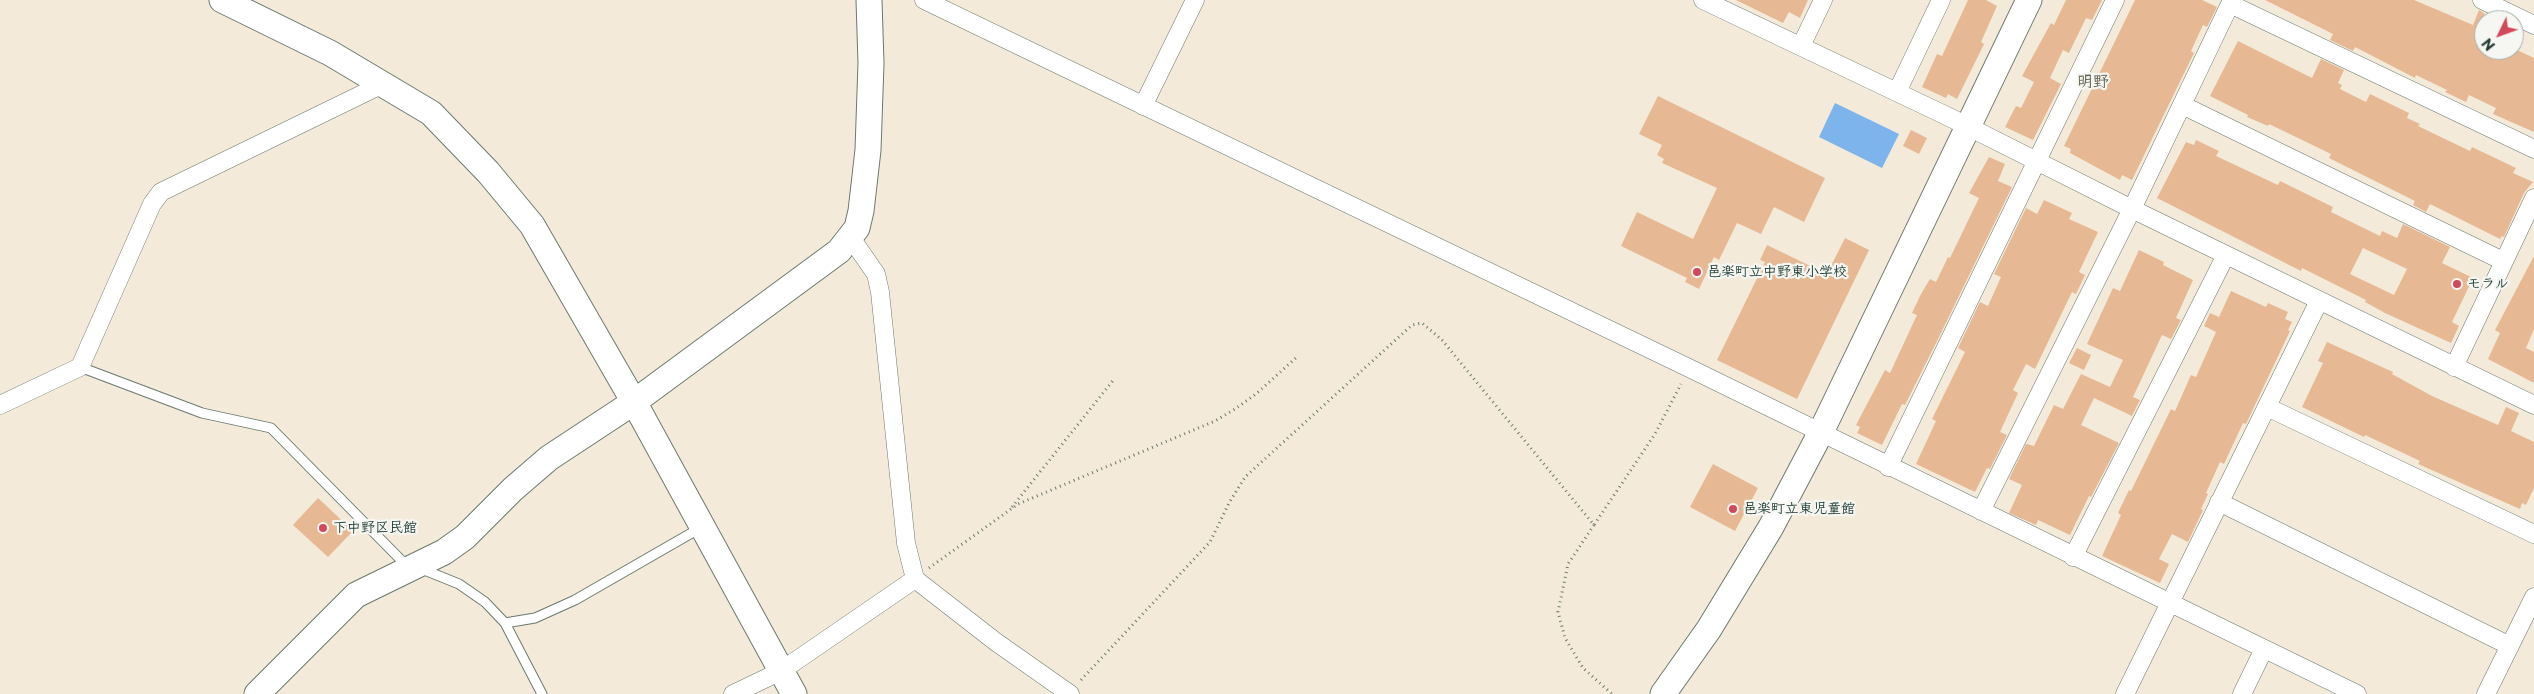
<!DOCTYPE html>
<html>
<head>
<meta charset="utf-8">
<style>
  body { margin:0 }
  #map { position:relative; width:2534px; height:694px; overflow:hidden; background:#f4eada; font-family:"Playpen Sans",sans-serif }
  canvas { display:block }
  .north { position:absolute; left:2474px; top:10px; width:50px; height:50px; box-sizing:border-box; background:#f6f6f2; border:1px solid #a0aca6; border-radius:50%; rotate:228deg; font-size:14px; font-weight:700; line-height:20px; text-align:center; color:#1f3d34 }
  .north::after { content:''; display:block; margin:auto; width:18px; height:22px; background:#d1495b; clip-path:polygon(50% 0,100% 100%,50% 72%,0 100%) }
</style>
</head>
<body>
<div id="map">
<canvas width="2534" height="694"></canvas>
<div class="north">N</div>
</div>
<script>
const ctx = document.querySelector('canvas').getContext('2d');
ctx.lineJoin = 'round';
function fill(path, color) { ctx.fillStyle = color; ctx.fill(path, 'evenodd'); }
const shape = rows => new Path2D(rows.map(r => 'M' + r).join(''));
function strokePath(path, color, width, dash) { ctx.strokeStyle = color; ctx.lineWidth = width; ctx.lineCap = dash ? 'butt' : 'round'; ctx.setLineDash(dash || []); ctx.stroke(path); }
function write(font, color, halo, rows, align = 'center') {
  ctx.font = font + ' "Playpen Sans","Klee One",sans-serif'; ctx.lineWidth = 4.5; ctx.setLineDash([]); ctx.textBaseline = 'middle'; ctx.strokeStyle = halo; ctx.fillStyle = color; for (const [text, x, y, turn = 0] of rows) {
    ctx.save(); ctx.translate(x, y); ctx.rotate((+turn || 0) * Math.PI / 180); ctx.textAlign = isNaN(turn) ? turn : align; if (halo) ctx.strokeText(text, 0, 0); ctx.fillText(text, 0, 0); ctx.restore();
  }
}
const water = shape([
  [1835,103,1899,134,1882,168,1819,137]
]);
const building = shape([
  [1736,0,1808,0,1800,18,1789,12,1783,23],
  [1968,0,1986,0,1997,6,1981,42,1984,44,1957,99,1948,94,1946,98,1922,87,1937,54,1942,56],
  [2066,0,2102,0,2092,20,2086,18,2069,53,2063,50,2050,78,2061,84,2033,140,2005,127,2016,106,2021,108,2034,82,2022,76,2051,23,2054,25],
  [2135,0,2202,0,2217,7,2207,27,2203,25,2191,51,2194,53,2132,180,2122,175,2120,180,2070,153,2071,149,2064,146],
  [2265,0,2414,0,2473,25,2479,10,2484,13,2484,50,2517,50,2534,58,2534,132,2493,114,2496,108,2469,95,2466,102,2445,92,2447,90,2416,75,2415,78,2355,47,2353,51,2330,40,2333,34],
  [2238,41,2312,78,2321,59,2344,70,2338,83,2342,85,2340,89,2366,102,2370,94,2409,113,2407,118,2420,124,2418,126,2470,151,2472,147,2516,168,2513,173,2533,182,2524,193,2504,237,2502,236,2500,239,2430,204,2426,212,2413,205,2415,201,2329,158,2331,154,2269,124,2268,126,2247,117,2248,115,2210,96],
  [1658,96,1825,178,1804,222,1774,207,1761,234,1737,223,1719,260,1714,257,1699,289,1685,282,1687,278,1621,246,1637,212,1693,239,1717,188,1662,163,1664,159,1657,155,1662,145,1639,134],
  [1911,130,1927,138,1919,154,1903,146],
  [2196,140,2219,151,2216,156,2278,185,2280,181,2333,207,2331,212,2380,236,2382,231,2397,238,2403,224,2450,247,2442,263,2473,278,2452,322,2459,326,2451,343,2385,313,2365,302,2366,300,2302,268,2301,271,2157,198,2186,142,2194,145],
  [2363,248,2407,269,2394,295,2350,274],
  [1989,157,2005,164,1998,181,2012,187,1938,339,1905,405,1902,404,1882,445,1857,433,1860,427,1856,425,1885,370,1890,373,1917,315,1912,313,1921,294,1930,279,1936,282,1948,257,1950,258,1979,198,1969,193],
  [2044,200,2072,213,2069,219,2098,232,2079,272,2085,275,2076,294,2072,292,2035,369,2026,364,2013,390,2018,393,2000,432,2007,435,1990,469,1987,468,1975,492,1916,464,1936,421,1932,419,1965,352,1958,348,1980,302,1988,306,2001,277,1994,274,2026,208,2037,214],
  [1845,238,1869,250,1797,399,1717,360,1765,262,1760,260,1767,245,1827,274],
  [2139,250,2164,262,2163,265,2193,280,2176,318,2181,320,2171,339,2162,335,2133,397,2140,400,2132,416,2094,398,2081,425,2119,443,2091,497,2089,496,2070,535,2038,520,2036,525,2009,513,2022,485,2009,479,2026,444,2034,446,2054,405,2063,409,2081,374,2110,387,2123,360,2087,344,2113,288,2120,291],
  [2534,256,2534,329,2526,348,2534,352,2534,383,2488,359,2500,333,2495,330],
  [2231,291,2266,307,2268,303,2288,312,2285,319,2292,322,2288,330,2290,331,2246,424,2243,423,2224,464,2220,462,2206,493,2208,494,2201,509,2203,510,2188,542,2172,534,2159,559,2169,564,2160,583,2102,556,2121,515,2118,513,2129,490,2131,491,2171,409,2175,411,2191,375,2196,377,2216,332,2204,326,2210,313,2219,317],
  [2327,342,2393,372,2392,374,2432,396,2498,425,2506,407,2519,413,2511,431,2534,442,2534,488,2526,505,2522,503,2520,509,2470,487,2418,464,2420,461,2365,435,2364,437,2302,407,2323,363,2318,361],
  [2077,348,2091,355,2084,370,2069,363],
  [1713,464,1758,488,1735,531,1690,507],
  [318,498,353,531,328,557,293,525]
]);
const path = shape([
  [1012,507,1115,378],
  [1594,525,1568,564,1558,612,1565,638,1583,668,1612,694],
  [929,568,1018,504,1215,421,1235,409,1256,394,1298,356],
  [1081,680,1210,542,1229,503,1245,477,1412,325,1422,323,1442,340,1594,525,1655,434,1681,384]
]);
const lane = shape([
  [80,367,202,413,271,428,402,561,459,584,485,602,505,623,535,618,575,600,702,527],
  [505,623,542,694]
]);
const street = shape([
  [924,0,1689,368,2357,694],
  [1703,0,1949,117,2132,209,2534,405],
  [2482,0,2534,25],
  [2230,4,2534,149],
  [1801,46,1823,0],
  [1897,92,1941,0],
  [2182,105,2503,261],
  [1143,106,1195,0],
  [851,238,876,274,880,292,906,543,915,579,996,642,1070,694],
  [2454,367,2534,198],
  [0,405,80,367,152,204,161,192,383,84],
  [2267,407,2534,534],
  [1888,467,2115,0],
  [2219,502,2510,646],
  [1981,511,2132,209,2232,0],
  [2073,557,2226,255],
  [733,694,781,671,915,579],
  [2125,694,2319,301],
  [2242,694,2264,649],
  [2486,694,2534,597]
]);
const secondary = shape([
  [222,0,330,53,431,113,488,172,532,225,634,402,794,694],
  [257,694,356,595,444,552,465,537,513,489,549,458,634,402,839,251,857,228,861,211,868,150,871,63,869,0],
  [1663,694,1709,629,1771,527,1820,434,2029,0]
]);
const markers = [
  [1697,272,5,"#d1495b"],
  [2457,284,5,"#d1495b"],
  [1733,509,5,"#d1495b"],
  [323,528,5,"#d1495b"]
];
const poiNames = [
  ["邑楽町立中野東小学校",1707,272],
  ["モラル",2467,284],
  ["邑楽町立東児童館",1743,509],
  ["下中野区民館",333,528]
];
const quarterNames = [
  ["明野",2093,83]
];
fill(water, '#7cb4eb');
fill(building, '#e6b994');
strokePath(lane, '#6a7a6e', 11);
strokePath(street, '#6a7a6e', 19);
strokePath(secondary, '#6a7a6e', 27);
strokePath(path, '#6a7a6e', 3, [1, 4]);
strokePath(lane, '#fff', 9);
strokePath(street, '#fff', 18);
strokePath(secondary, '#fff', 25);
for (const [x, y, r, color] of markers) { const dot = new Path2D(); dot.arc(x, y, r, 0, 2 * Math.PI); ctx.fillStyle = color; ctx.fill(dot); strokePath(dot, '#f6f6f2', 2); }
write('bold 14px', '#1f3d34', '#f6f6f2', poiNames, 'left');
write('bold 16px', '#656856', '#f6f6f2', quarterNames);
</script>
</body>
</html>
